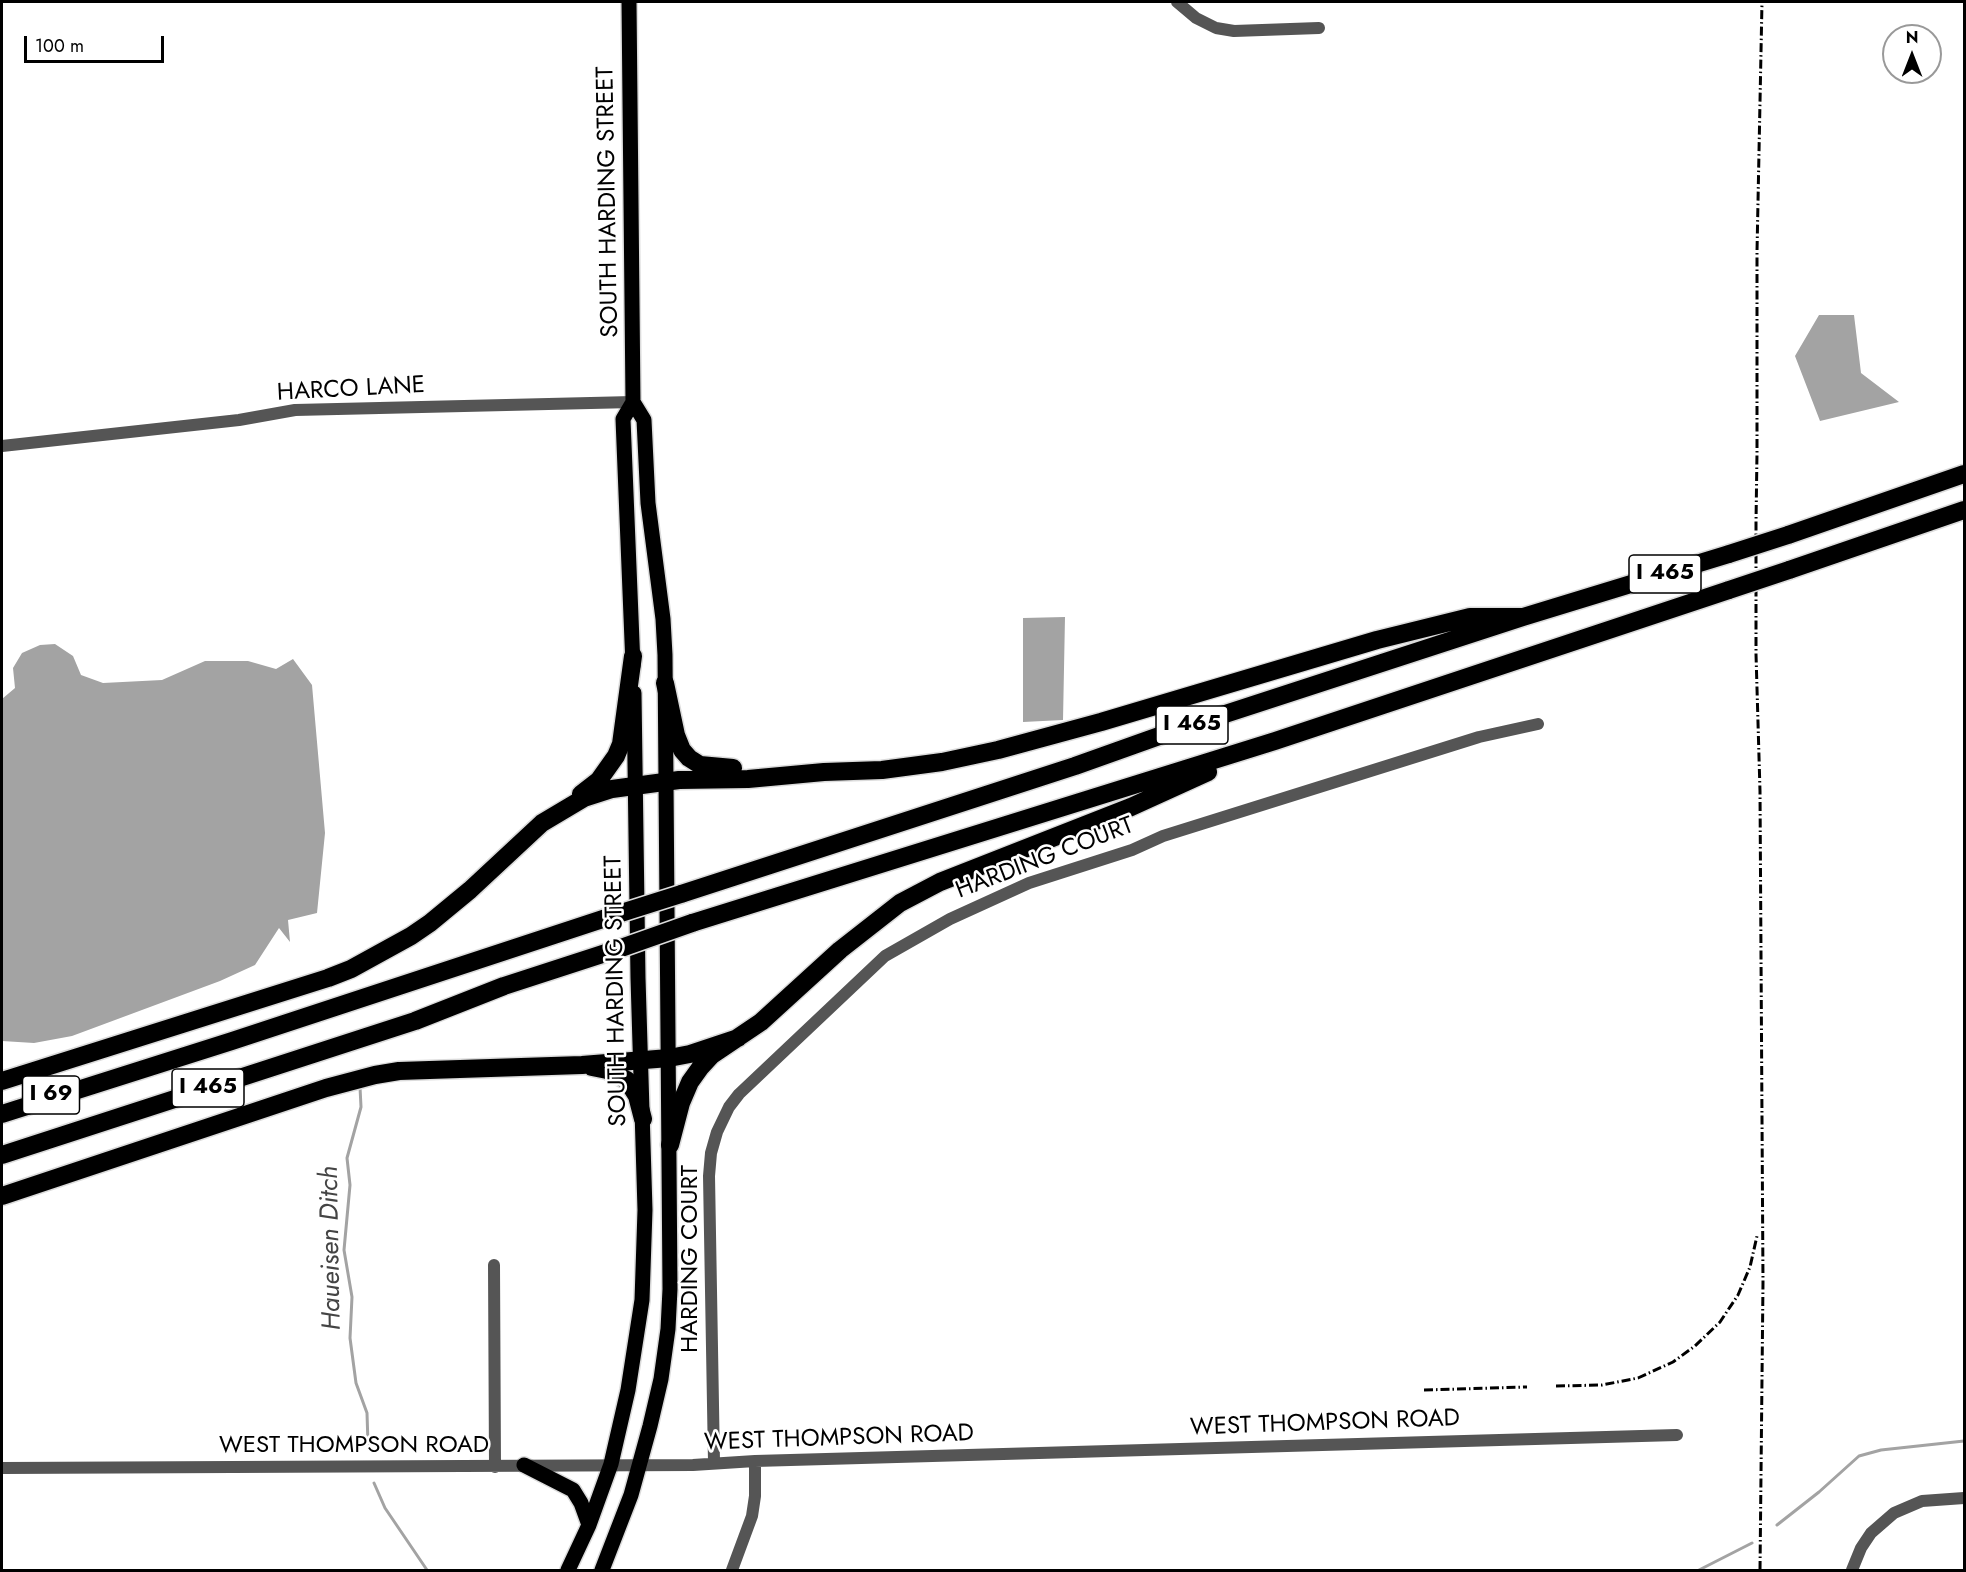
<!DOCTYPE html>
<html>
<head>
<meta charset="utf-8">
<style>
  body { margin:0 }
  #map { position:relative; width:1966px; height:1572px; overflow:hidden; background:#fff; font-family:Jost,sans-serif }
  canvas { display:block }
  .frame { position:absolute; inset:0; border:3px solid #000; pointer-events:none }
  .north { position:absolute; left:1882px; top:24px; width:60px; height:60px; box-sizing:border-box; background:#fff; border:2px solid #999; border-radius:50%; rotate:0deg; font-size:16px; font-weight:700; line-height:24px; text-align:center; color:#000 }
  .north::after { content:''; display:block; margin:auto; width:21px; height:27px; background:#000; clip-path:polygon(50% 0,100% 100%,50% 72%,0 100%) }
  .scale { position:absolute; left:24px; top:36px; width:140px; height:27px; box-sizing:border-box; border:3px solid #000; border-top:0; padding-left:8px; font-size:18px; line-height:21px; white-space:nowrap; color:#000; -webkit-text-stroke:4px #fff; paint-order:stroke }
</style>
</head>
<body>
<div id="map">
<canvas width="1966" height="1572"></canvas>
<div class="frame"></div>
<div class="north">N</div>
<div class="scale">100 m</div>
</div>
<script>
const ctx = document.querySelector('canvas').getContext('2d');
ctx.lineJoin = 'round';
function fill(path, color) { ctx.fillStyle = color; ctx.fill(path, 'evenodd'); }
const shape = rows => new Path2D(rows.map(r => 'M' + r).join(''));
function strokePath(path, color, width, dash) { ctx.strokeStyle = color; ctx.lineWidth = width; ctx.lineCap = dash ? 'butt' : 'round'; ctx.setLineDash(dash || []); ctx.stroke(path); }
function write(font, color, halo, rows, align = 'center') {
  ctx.font = font + ' Jost,sans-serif'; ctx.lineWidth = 5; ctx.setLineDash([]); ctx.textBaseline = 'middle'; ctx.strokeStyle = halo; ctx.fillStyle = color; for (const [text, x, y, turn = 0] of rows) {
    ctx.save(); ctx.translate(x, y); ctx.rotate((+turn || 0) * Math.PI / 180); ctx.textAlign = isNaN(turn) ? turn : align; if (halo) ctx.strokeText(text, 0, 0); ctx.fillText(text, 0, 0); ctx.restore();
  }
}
const water = shape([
  [1819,315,1854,315,1861,373,1899,402,1820,421,1795,356],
  [1065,617,1063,720,1023,722,1023,618],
  [55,644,73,656,81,675,103,683,162,680,205,661,248,661,276,669,293,659,312,685,325,833,317,913,288,920,290,942,279,928,255,965,220,981,72,1036,34,1043,2,1041,2,699,15,688,13,668,22,653,40,645]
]);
const stream = shape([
  [360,1087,361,1107,347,1158,350,1185,344,1250,352,1297,350,1338,356,1383,367,1413,368,1444],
  [374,1483,385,1508,427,1570],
  [1777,1525,1819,1492,1859,1456,1881,1450,1964,1441],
  [1699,1570,1752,1543]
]);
const minor = shape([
  [1177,2,1196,18,1216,28,1234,31,1319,28],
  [2,446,239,420,295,410,633,402],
  [494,1265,495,1467],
  [714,1462,709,1176,711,1153,717,1132,729,1107,739,1094,885,956,950,919,1029,883,1132,850,1163,836,1479,737,1538,724],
  [2,1468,693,1465,755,1461,1677,1435],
  [732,1570,752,1516,755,1496,755,1461],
  [1852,1570,1861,1548,1871,1533,1894,1513,1922,1501,1964,1498]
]);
const major = shape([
  [633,402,623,419,633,666],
  [524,1465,573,1490,581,1503,589,1525],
  [568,1570,589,1525,611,1464,628,1390,642,1300,645,1210,638,978,634,693],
  [602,1570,631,1495,650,1426,661,1379,668,1329,670,1289,665,655,663,619,648,503,644,420,633,402,629,2]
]);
const highway = shape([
  [1788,535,1964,474],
  [1789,570,1964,510],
  [665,683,676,735,682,750,689,758,700,765,733,768],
  [581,794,599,780,616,756,621,744,633,656],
  [681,894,1075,766,1176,730,1523,617,1729,554],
  [692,923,1275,741,1729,590],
  [592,1067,607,1070,627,1080,637,1096,643,1119],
  [2,1081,328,978,351,969,411,936,430,923,470,890,542,823,584,798,612,789,679,780,748,779,824,772,882,770,942,762,998,750,1101,722,1377,640,1470,617,1523,617],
  [2,1114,232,1041,621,913],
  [670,1145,681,1103,690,1082,700,1068,712,1055,761,1022,840,950,900,903,940,882,1131,807,1208,772],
  [2,1155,415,1021,504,986,621,948],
  [2,1196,326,1088,375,1075,399,1071,582,1065,669,1058,690,1054,738,1038]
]);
const rail = shape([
  [1556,1386,1602,1385,1638,1378,1673,1362,1695,1346,1720,1322,1738,1295,1750,1267,1757,1236],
  [1424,1390,1527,1387],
  [1760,1570,1763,1282,1760,791,1756,654,1756,523,1757,453,1757,252,1762,2]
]);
const highwayBridge = shape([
  [1729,554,1788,535],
  [1729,590,1789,570],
  [621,913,681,894],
  [621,948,692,923]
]);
const shields = [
  [1665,574,72],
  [1192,725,72],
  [208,1088,72],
  [51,1095,57]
];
const shieldNames = [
  ["I 465",1665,574],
  ["I 465",1192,725],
  ["I 465",208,1088],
  ["I 69",51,1095]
];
const streetNames = [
  ["SOUTH HARDING STREET",609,202,-91],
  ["HARCO LANE",351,390,-3],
  ["HARDING COURT",1045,859,-21],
  ["SOUTH HARDING STREET",617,991,-91],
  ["HARDING COURT",691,1259,-90],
  ["WEST THOMPSON ROAD",1325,1424,-2],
  ["WEST THOMPSON ROAD",839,1439,-2],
  ["WEST THOMPSON ROAD",354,1446]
];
const waterNames = [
  ["Haueisen Ditch",332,1248,-91]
];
fill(water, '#a3a3a3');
strokePath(stream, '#a3a3a3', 3);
strokePath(major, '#dbdbdb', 18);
strokePath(highway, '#dbdbdb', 21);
strokePath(minor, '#555', 12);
strokePath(major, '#000', 15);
strokePath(highway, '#000', 18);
strokePath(rail, '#000', 3, [9, 3, 1.5, 3]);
strokePath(highwayBridge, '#dbdbdb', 21, []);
strokePath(highwayBridge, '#000', 18);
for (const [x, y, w] of shields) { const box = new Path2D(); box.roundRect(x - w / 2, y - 19, w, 38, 4.5); ctx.fillStyle = '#fff'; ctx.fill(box); strokePath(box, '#000', 1.5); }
write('bold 22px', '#000', null, shieldNames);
write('24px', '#000', '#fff', streetNames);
write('italic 26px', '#444', '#fff', waterNames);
</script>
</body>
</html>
